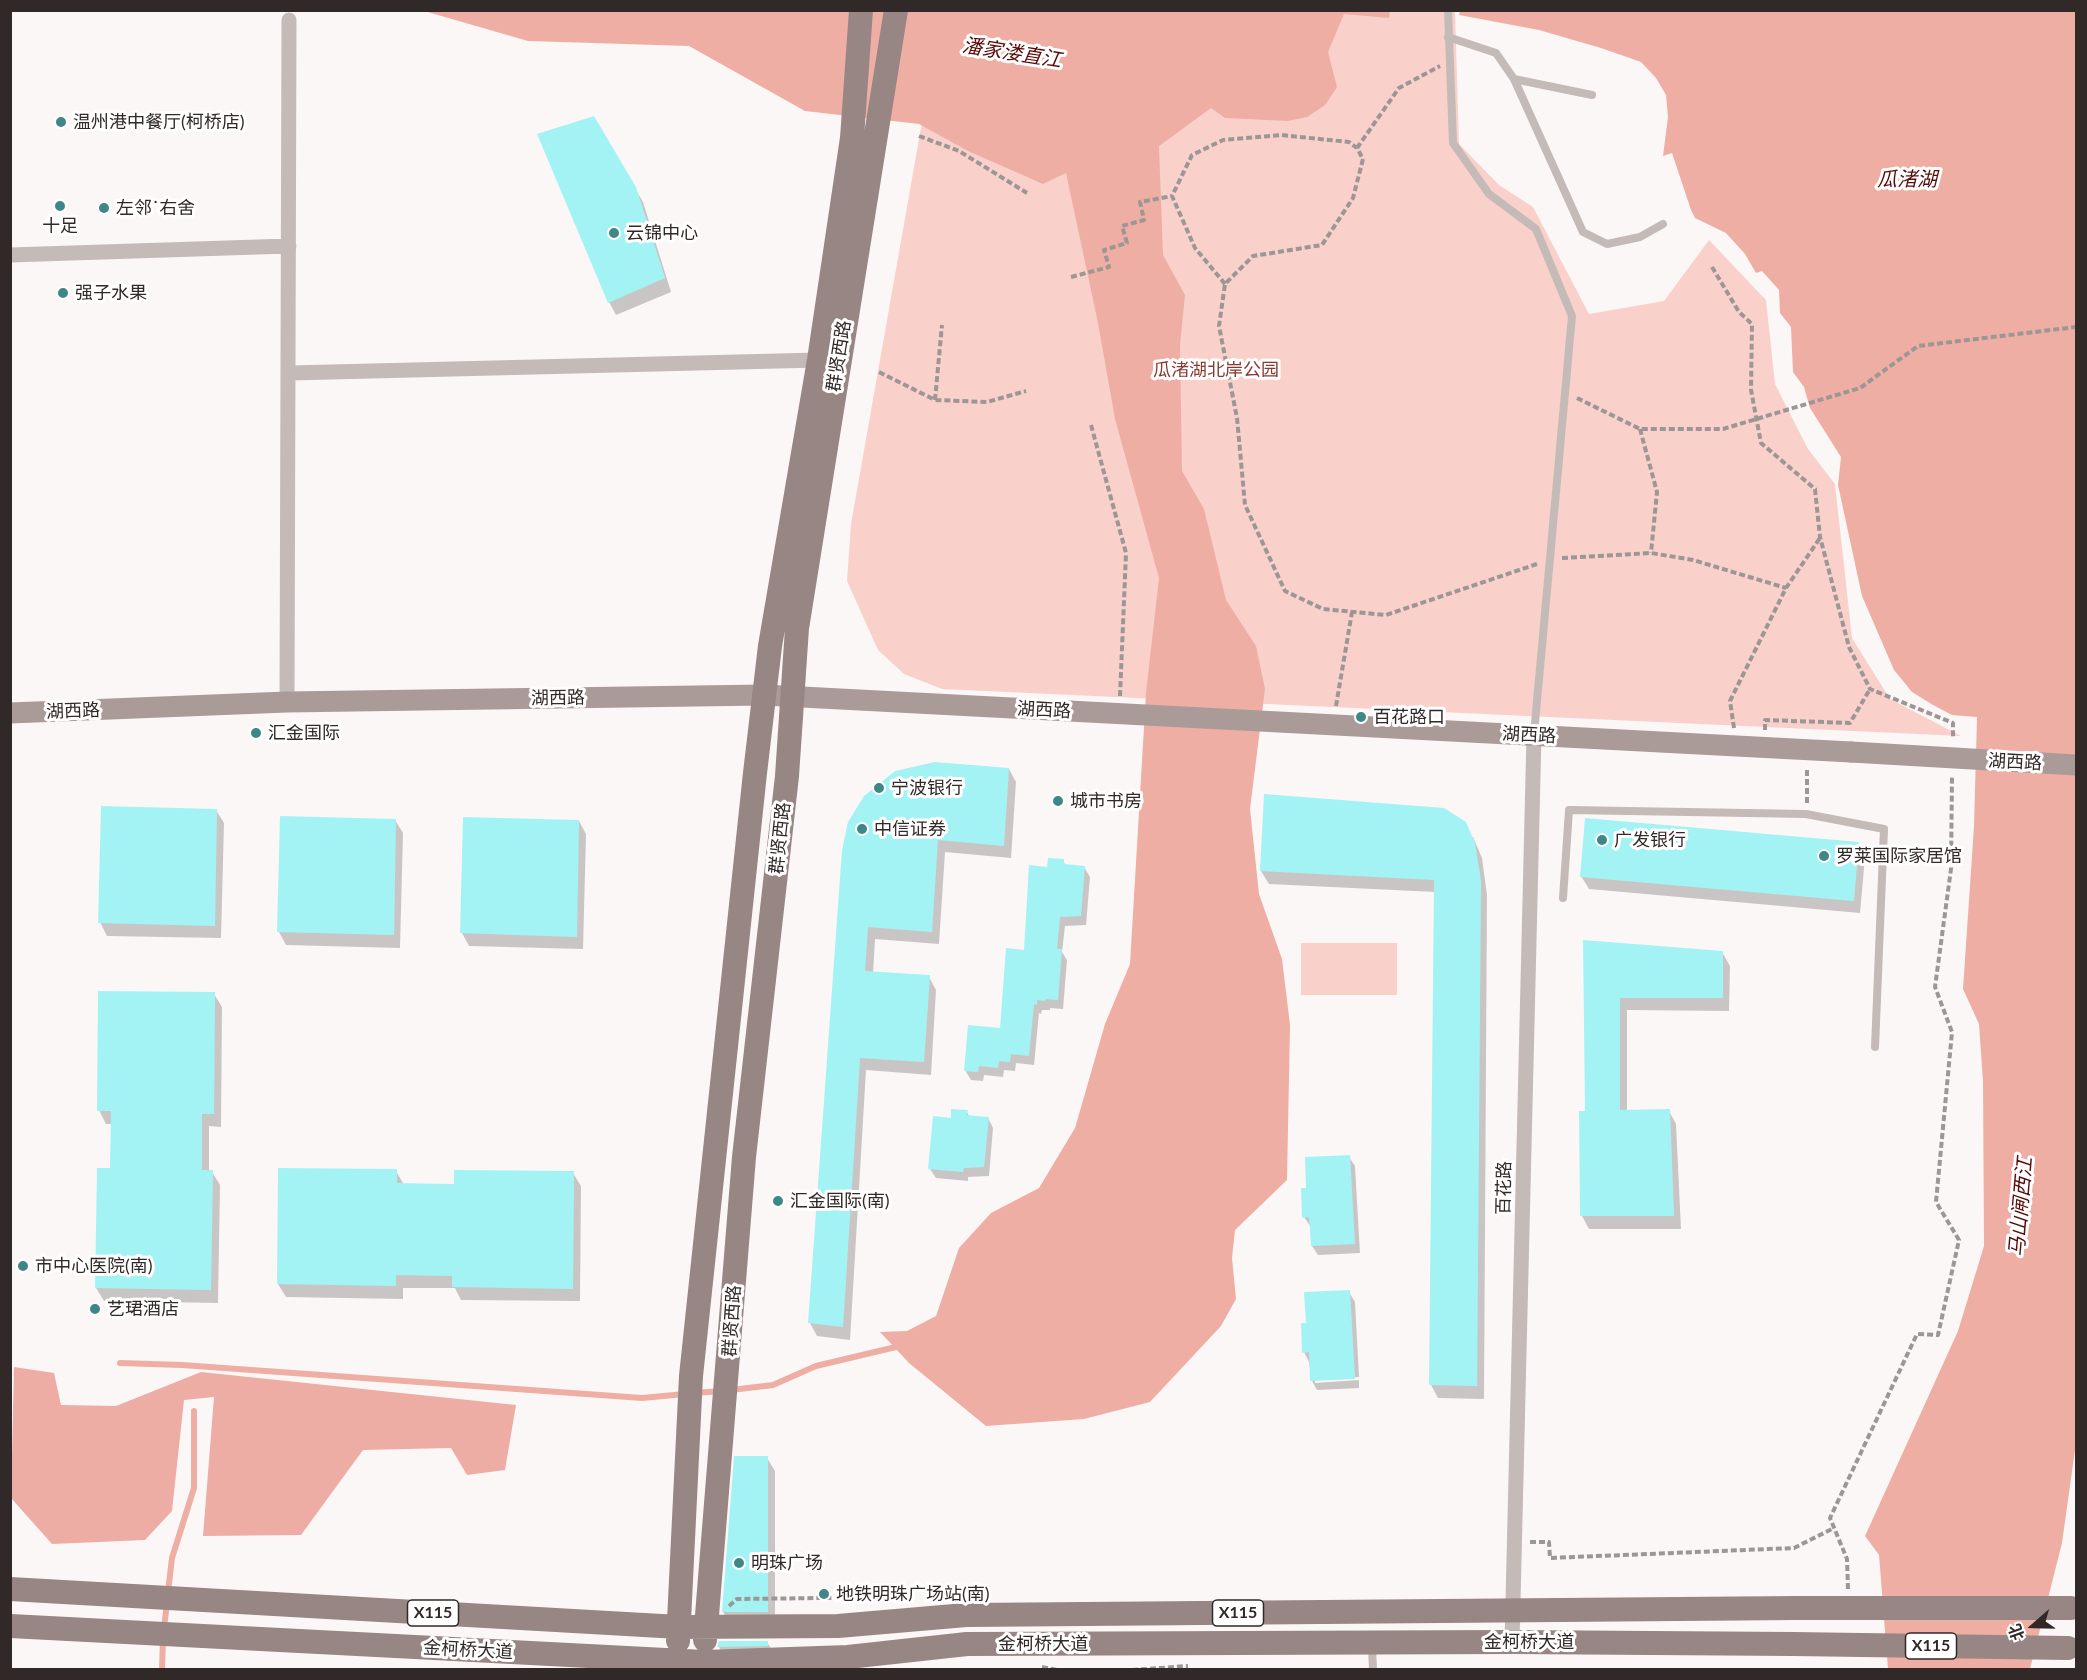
<!DOCTYPE html>
<html>
<head>
<meta charset="utf-8">
<style>
  body { margin:0 }
  #map { position:relative; width:2087px; height:1680px; overflow:hidden; background:#fcf7f7; font-family:Lato,"Noto Sans SC",sans-serif }
  canvas { display:block }
  .frame { position:absolute; inset:0; border:12px solid #312927; pointer-events:none }
  .north { position:absolute; left:2003px; top:1596px; width:60px; height:60px; -webkit-text-stroke:4px #fff; paint-order:stroke; rotate:250deg; font-size:16px; font-weight:700; line-height:24px; text-align:center; color:#312927 }
  .north::after { content:''; display:block; margin:auto; width:21px; height:27px; background:#312927; clip-path:polygon(50% 0,100% 100%,50% 72%,0 100%) }
</style>
</head>
<body>
<div id="map">
<canvas width="2087" height="1680"></canvas>
<div class="frame"></div>
<div class="north">北</div>
</div>
<script>
const ctx = document.querySelector('canvas').getContext('2d');
ctx.lineJoin = 'round';
function fill(path, color) { ctx.fillStyle = color; ctx.fill(path, 'evenodd'); }
const shape = rows => new Path2D(rows.map(r => 'M' + r).join(''));
function strokePath(path, color, width, dash) { ctx.strokeStyle = color; ctx.lineWidth = width; ctx.lineCap = dash ? 'butt' : 'round'; ctx.setLineDash(dash || []); ctx.stroke(path); }
function write(font, color, halo, rows, align = 'center') {
  ctx.font = font + ' Lato,"Noto Sans SC",sans-serif'; ctx.lineWidth = 6; ctx.setLineDash([]); ctx.textBaseline = 'middle'; ctx.strokeStyle = halo; ctx.fillStyle = color; for (const [text, x, y, turn = 0] of rows) {
    ctx.save(); ctx.translate(x, y); ctx.rotate((+turn || 0) * Math.PI / 180); ctx.textAlign = isNaN(turn) ? turn : align; if (halo) ctx.strokeText(text, 0, 0); ctx.fillText(text, 0, 0); ctx.restore();
  }
}
const green = shape([
  [928,11,1455,11,1459,144,1499,185,1533,207,1589,314,1664,301,1709,240,1766,300,1775,384,1808,449,1835,484,1852,638,1890,699,1961,736,942,689,904,674,878,650,847,581,851,524,922,122],
  [1301,943,1397,943,1397,995,1301,995]
]);
const forest = shape([
  [14,1367,54,1373,61,1405,116,1406,201,1372,516,1405,505,1470,467,1475,451,1448,363,1450,301,1535,203,1536,214,1397,184,1400,172,1511,145,1540,52,1544,11,1498]
]);
const water = shape([
  [1460,10,2076,11,2076,1443,2062,1543,2030,1669,1888,1669,1879,1555,1865,1536,1958,1331,1984,1246,1983,1082,1979,1024,1963,989,1974,826,1977,717,1952,715,1933,705,1912,692,1894,670,1862,596,1838,485,1841,457,1810,408,1804,387,1793,372,1791,327,1780,313,1779,290,1762,271,1756,273,1745,254,1726,233,1695,218,1691,210,1672,153,1663,156,1668,117,1666,95,1656,78,1641,62,1601,48,1539,30,1459,15],
  [424,11,1390,11,1389,18,1344,14,1328,52,1337,87,1325,105,1307,117,1288,121,1225,118,1211,108,1159,146,1163,255,1185,295,1180,345,1182,471,1204,509,1226,600,1256,646,1265,689,1250,809,1259,894,1282,959,1290,1025,1287,1180,1235,1230,1232,1258,1236,1299,1221,1326,1150,1402,1084,1419,986,1426,909,1363,880,1332,907,1331,936,1316,959,1248,991,1213,1039,1188,1075,1128,1105,1024,1130,964,1146,693,1159,578,1115,419,1098,323,1066,173,1043,184,968,151,919,124,805,111,689,46,528,41]
]);
const shadow = shape([
  [593,118,643,202,671,292,616,315,609,302],
  [1009,769,1016,782,1011,858,945,852,939,944,875,939,873,973,929,977,936,990,931,1075,866,1070,850,1340,817,1336,810,1323,844,850],
  [216,810,224,823,221,938,107,936,100,922],
  [395,820,403,833,400,948,286,945,279,932],
  [579,821,586,834,583,949,469,946,462,933],
  [1473,837,1482,858,1487,895,1484,1399,1438,1398,1431,1385,1435,892,1269,884,1261,871],
  [1858,844,1865,857,1860,913,1589,889,1581,876],
  [1063,861,1066,866,1084,867,1090,877,1086,925,1065,926,1062,952,1067,960,1063,1009,1050,1008,1050,1010,1042,1010,1041,1014,1039,1013,1034,1065,1016,1063,1015,1071,1004,1070,1003,1077,984,1075,983,1081,971,1080,965,1070,1001,1030,1049,868],
  [1585,942,1722,952,1730,966,1729,1011,1627,1010,1627,1112,1669,1111,1676,1124,1681,1229,1589,1229,1582,1216,1587,1112],
  [214,994,222,1007,221,1127,209,1126,209,1172,212,1172,220,1185,218,1303,104,1301,96,1288,112,1170,112,1124,106,1124,99,1110],
  [967,1112,969,1116,988,1118,993,1128,989,1176,968,1177,968,1181,936,1178,930,1169,952,1119],
  [1349,1157,1355,1166,1360,1253,1318,1255,1312,1246,1311,1227,1304,1217,1308,1189],
  [279,1169,396,1171,404,1185,456,1185,573,1173,581,1186,580,1301,461,1300,455,1288,403,1288,403,1299,286,1297,278,1284],
  [1349,1292,1355,1302,1359,1377,1315,1380,1315,1383,1359,1380,1359,1388,1317,1390,1312,1381,1309,1362,1304,1352,1308,1324],
  [736,1458,767,1458,775,1471,775,1625,731,1625,723,1612],
  [720,1642,767,1642,775,1655,726,1660,719,1647]
]);
const stream = shape([
  [120,1363,182,1365,642,1398,685,1394],
  [731,1390,773,1385,816,1366,900,1346],
  [695,1393,721,1391],
  [168,1592,172,1558,194,1488,194,1411],
  [164,1628,167,1603],
  [162,1670,163,1638]
]);
const building = shape([
  [594,116,636,187,665,278,608,303,537,134],
  [935,762,1009,768,1004,846,938,840,932,932,868,927,865,971,930,975,924,1062,860,1058,843,1327,808,1323,842,850,848,822,864,796,895,771],
  [1264,794,1444,808,1466,822,1475,843,1481,881,1477,1386,1429,1385,1434,880,1260,871],
  [101,806,217,809,215,926,98,923],
  [280,816,396,819,394,935,277,932],
  [463,817,579,820,577,937,460,933],
  [1585,818,1859,842,1854,901,1580,877],
  [1048,858,1064,859,1064,864,1085,866,1081,916,1060,917,1057,949,1062,949,1058,1000,1046,999,1045,1001,1037,1000,1037,1005,1034,1004,1029,1056,1011,1054,1010,1062,999,1061,998,1068,979,1066,978,1072,964,1071,968,1025,1000,1028,1006,948,1024,950,1029,865,1047,867],
  [1583,940,1723,951,1723,998,1620,998,1620,1110,1670,1109,1674,1216,1580,1216,1579,1111,1585,1111],
  [98,991,215,992,214,1114,202,1114,202,1170,213,1170,211,1290,95,1288,97,1168,110,1168,111,1111,97,1111],
  [951,1109,968,1110,967,1115,989,1117,984,1167,964,1168,963,1172,928,1169,933,1116,951,1118],
  [1350,1155,1355,1244,1311,1246,1309,1217,1302,1218,1301,1188,1306,1188,1305,1157],
  [278,1168,397,1169,397,1183,454,1184,454,1170,574,1171,573,1289,452,1287,452,1276,396,1275,396,1286,277,1284],
  [1350,1290,1355,1379,1310,1381,1309,1352,1302,1353,1301,1323,1306,1323,1304,1292],
  [734,1456,768,1456,768,1612,722,1612],
  [719,1641,768,1641,768,1646,717,1647]
]);
const path = shape([
  [919,136,959,151,1027,193],
  [1357,148,1399,88,1440,66],
  [1712,267,1739,312,1752,324,1751,390,1761,443,1815,489,1820,537,1849,647,1870,689,1953,723,1953,739],
  [1071,277,1109,267,1104,250,1127,243,1122,226,1144,220,1140,202,1172,196],
  [1225,284,1195,248,1172,196,1192,155,1223,140,1281,135,1349,142,1357,148,1363,159,1353,198,1322,245,1253,256,1225,284,1219,326,1237,418,1245,505,1285,591,1323,609,1386,615,1537,564],
  [879,372,935,400,987,402,1026,391],
  [1577,398,1640,429,1723,429,1860,388,1918,346,2076,327],
  [935,400,942,325],
  [1091,425,1126,553,1120,696],
  [1640,429,1657,492,1651,553],
  [1562,558,1651,553,1693,560,1786,588],
  [1336,706,1352,612],
  [1734,728,1730,701,1786,588,1820,538],
  [1765,730,1765,720,1850,723,1870,689],
  [1807,803,1807,768],
  [1530,1542,1549,1542,1550,1558,1794,1548,1834,1528],
  [1848,1589,1847,1559,1830,1518,1917,1334,1938,1335,1959,1240,1936,1202,1952,1032,1935,987,1951,869,1952,776],
  [729,1606,737,1599,907,1597],
  [1042,1667,1057,1670],
  [1132,1670,1188,1666]
]);
const lane = shape([
  [1448,10,1453,143,1489,194,1536,229,1572,316,1534,734],
  [1448,37,1496,53,1514,79,1583,232,1607,244,1640,237,1663,224],
  [1514,79,1592,95],
  [1563,898,1569,810,1806,814,1884,829,1875,1047],
  [1372,1647,1373,1670]
]);
const street = shape([
  [10,255,289,246],
  [290,373,819,360],
  [287,702,289,20],
  [1512,1642,1534,735]
]);
const secondary = shape([
  [10,713,287,702,764,695,1851,752]
]);
const primary = shape([
  [10,1589,679,1627,838,1626,966,1615,1797,1608],
  [10,1626,704,1662,848,1657,967,1644,1512,1642,1793,1644],
  [705,1640,744,1157,787,776,797,628,896,10],
  [678,1641,691,1376,755,773,770,646,819,360,852,138,861,10]
]);
const secondaryBridge = shape([
  [1851,752,2076,765]
]);
const primaryBridge = shape([
  [1797,1608,2071,1608],
  [1793,1644,2068,1648]
]);
const markers = [
  [61,122,6,"#3e8688"],
  [60,206,6,"#3e8688"],
  [104,208,6,"#3e8688"],
  [614,233,6,"#3e8688"],
  [63,293,6,"#3e8688"],
  [1361,717,6,"#3e8688"],
  [256,733,6,"#3e8688"],
  [879,788,6,"#3e8688"],
  [1058,801,6,"#3e8688"],
  [862,829,6,"#3e8688"],
  [1602,840,6,"#3e8688"],
  [1824,856,6,"#3e8688"],
  [778,1201,6,"#3e8688"],
  [23,1266,6,"#3e8688"],
  [95,1309,6,"#3e8688"],
  [739,1563,6,"#3e8688"],
  [824,1594,6,"#3e8688"]
];
const shields = [
  [433,1613,51],
  [1238,1613,51],
  [1931,1646,51]
];
const shieldNames = [
  ["X115",433,1613],
  ["X115",1238,1613],
  ["X115",1931,1646]
];
const poiNames = [
  ["温州港中餐厅(柯桥店)",73,122],
  ["左邻˙右舍",116,208],
  ["十足",60,226,"center"],
  ["云锦中心",626,233],
  ["强子水果",75,293],
  ["百花路口",1373,717],
  ["汇金国际",268,733],
  ["宁波银行",891,788],
  ["城市书房",1070,801],
  ["中信证券",874,829],
  ["广发银行",1614,840],
  ["罗莱国际家居馆",1836,856],
  ["汇金国际(南)",790,1201],
  ["市中心医院(南)",35,1266],
  ["艺珺酒店",107,1309],
  ["明珠广场",751,1563],
  ["地铁明珠广场站(南)",836,1594]
];
const streetNames = [
  ["群贤西路",839,356,-81],
  ["湖西路",558,698,-1],
  ["湖西路",1044,710,3],
  ["湖西路",73,711,-2],
  ["湖西路",1529,735,3],
  ["湖西路",2015,762,3],
  ["群贤西路",780,838,-84],
  ["百花路",1504,1188,-89],
  ["群贤西路",732,1321,-86],
  ["金柯桥大道",1529,1642],
  ["金柯桥大道",1043,1644],
  ["金柯桥大道",468,1650,3]
];
const parkNames = [
  ["瓜渚湖北岸公园",1216,370]
];
const waterNames = [
  ["潘家溇直江",1012,53,9],
  ["瓜渚湖",1907,180],
  ["马山闸西江",2021,1207,-85]
];
fill(green, '#fad0ca');
fill(forest, '#eeada4');
fill(water, '#efaea4');
fill(shadow, '#0003');
strokePath(stream, '#efaea4', 6);
fill(building, '#a3f3f5');
strokePath(path, '#9c9695', 4, [6, 3]);
strokePath(lane, '#c4bab8', 8);
strokePath(street, '#c4bab8', 15);
strokePath(secondary, '#aa9b99', 21);
strokePath(primary, '#978683', 24);
strokePath(secondaryBridge, '#aa9b99', 21);
strokePath(primaryBridge, '#978683', 24);
for (const [x, y, r, color] of markers) { const dot = new Path2D(); dot.arc(x, y, r, 0, 2 * Math.PI); ctx.fillStyle = color; ctx.fill(dot); strokePath(dot, '#fff', 2); }
for (const [x, y, w] of shields) { const box = new Path2D(); box.roundRect(x - w / 2, y - 13, w, 26, 4.5); ctx.fillStyle = '#fff'; ctx.fill(box); strokePath(box, '#312927', 1.5); }
write('bold 16px', '#312927', null, shieldNames);
write('18px', '#312927', '#fff', poiNames, 'left');
write('18px', '#312927', '#fff', streetNames);
write('18px', '#873a32', '#fff', parkNames);
write('italic 20px', '#580c09', '#fff', waterNames);
</script>
</body>
</html>
